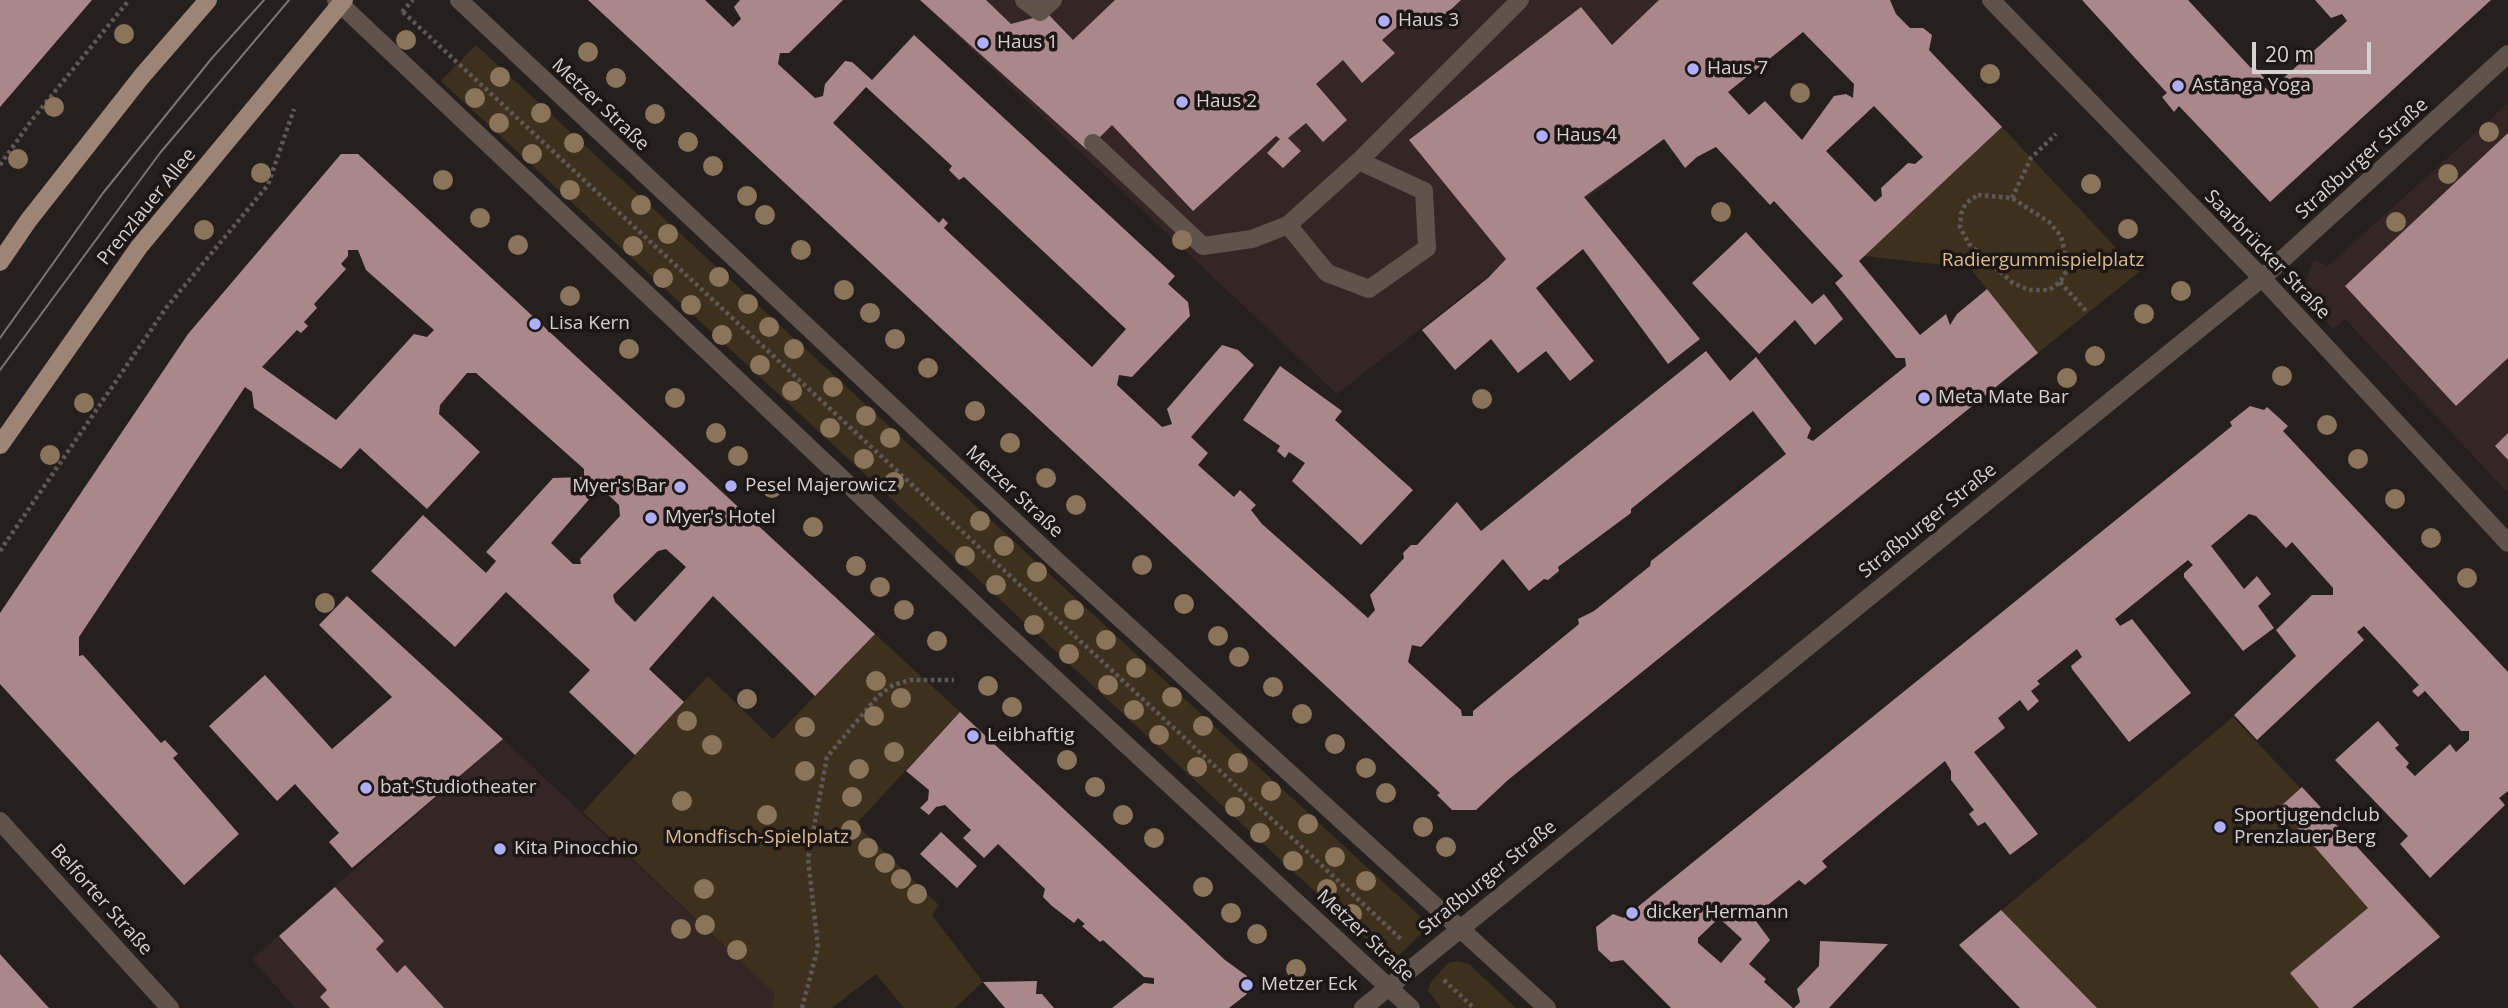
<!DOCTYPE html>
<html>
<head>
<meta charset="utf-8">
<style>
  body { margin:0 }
  #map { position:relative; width:2508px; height:1008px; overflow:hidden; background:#251f1e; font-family:"Open Sans",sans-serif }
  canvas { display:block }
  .scale { position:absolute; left:2252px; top:42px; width:119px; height:32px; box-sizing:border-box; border:4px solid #d6d2d1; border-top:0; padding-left:9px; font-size:21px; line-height:24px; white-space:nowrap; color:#d6d2d1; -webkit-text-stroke:5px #1c1615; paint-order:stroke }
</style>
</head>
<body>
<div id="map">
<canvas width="2508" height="1008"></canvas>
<div class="scale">20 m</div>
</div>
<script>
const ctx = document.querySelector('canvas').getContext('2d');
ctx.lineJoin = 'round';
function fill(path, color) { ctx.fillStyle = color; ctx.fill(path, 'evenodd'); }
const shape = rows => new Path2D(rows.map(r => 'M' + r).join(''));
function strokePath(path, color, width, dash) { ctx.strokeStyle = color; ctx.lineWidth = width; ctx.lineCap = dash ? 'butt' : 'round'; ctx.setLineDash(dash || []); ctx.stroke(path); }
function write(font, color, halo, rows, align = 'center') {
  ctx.font = font + ' "Open Sans",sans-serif'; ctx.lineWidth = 7; ctx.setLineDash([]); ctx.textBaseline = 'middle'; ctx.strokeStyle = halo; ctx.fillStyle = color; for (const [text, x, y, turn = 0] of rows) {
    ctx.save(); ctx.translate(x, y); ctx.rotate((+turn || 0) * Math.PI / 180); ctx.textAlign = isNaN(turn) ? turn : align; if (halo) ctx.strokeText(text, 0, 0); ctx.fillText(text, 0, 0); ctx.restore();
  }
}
const built = shape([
  [919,0,1841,0,1337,394],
  [2508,103,2508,493,2345,319,2333,329,2318,313,2305,286,2312,263,2316,260,2328,266],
  [503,739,774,993,772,1008,295,1008,252,959]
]);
const green = shape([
  [476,45,1421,917,1424,924,1422,933,1399,955,1382,954,441,81],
  [2002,127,2139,272,2038,353,1970,268,1864,256],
  [875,634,960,712,856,824,939,905,932,915,983,982,955,1008,904,1008,876,974,832,1008,772,1008,774,993,583,812,708,676,773,739],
  [2233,717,2441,936,2352,1008,2020,1008,1959,946],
  [1459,961,1469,964,1516,1008,1441,1008,1428,990,1431,982,1448,963]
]);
const building = shape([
  [0,0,92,0,0,107],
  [588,0,705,0,733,27,741,19,734,7,740,0,843,0,789,53,780,53,778,64,815,98,823,96,825,84,845,61,852,62,872,80,914,35,1175,276,1168,284,1188,302,1190,316,1132,377,1119,375,1117,385,1162,427,1172,424,1167,409,1222,345,1238,350,1254,365,1191,437,1208,453,1198,465,1234,497,1240,490,1256,505,1251,510,1262,524,1368,618,1375,610,1370,595,1404,558,1403,553,1411,545,1417,545,1457,502,1481,531,1706,351,1730,381,1756,357,1811,428,1807,438,1813,441,1906,366,1905,358,1896,358,1835,283,1843,276,1774,201,1770,205,1716,147,1697,157,1685,168,1664,139,1584,197,1700,339,1668,364,1583,249,1536,288,1594,361,1570,381,1546,351,1518,373,1491,339,1455,370,1422,330,1488,278,1506,259,1409,140,1581,7,1612,45,1659,0,1890,0,1896,14,1910,28,1923,28,1932,35,1929,50,2002,127,1859,261,1920,335,1946,314,1950,325,1957,314,1987,289,2038,353,1508,780,1476,810,1452,810,1437,795,1440,793,1356,714],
  [1803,32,1854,84,1853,98,1846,94,1834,96,1802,140,1765,101,1749,115,1728,92],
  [866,87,952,166,949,170,959,180,964,177,1126,329,1092,367,944,228,948,223,943,218,939,223,833,123],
  [1874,106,1923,157,1915,164,1908,163,1881,188,1882,196,1875,202,1826,151],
  [1753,411,1786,454,1651,561,1650,566,1594,611,1578,619,1579,624,1473,711,1473,716,1462,716,1461,710,1408,662,1412,645,1421,647,1503,559,1529,591,1544,579,1548,580,1559,571,1558,567,1631,513,1631,509],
  [920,0,986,0,1011,24,1048,14,1073,40,1115,0,1461,0,1429,30,1413,13,1382,40,1395,53,1362,83,1343,60,1316,84,1347,120,1323,142,1306,123,1288,138,1301,151,1283,168,1267,153,1280,139,1276,136,1193,211,1112,125,1087,150],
  [2082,0,2188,0,2251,68,2254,66,2264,78,2260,83,2269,91,2347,21,2342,14,2331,18,2315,0,2491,0,2270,202,2179,106,2174,112,2162,97,2167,93],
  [2508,133,2508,358,2456,406,2345,286],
  [341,154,358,154,875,634,815,696,713,596,649,669,684,702,635,755,569,692,590,670,506,592,455,647,371,571,423,515,486,573,496,561,486,552,553,478,584,477,584,469,476,373,467,373,440,405,439,414,480,452,427,509,360,448,341,469,254,408,252,392,245,387,79,637,79,656,83,655,161,743,165,740,178,754,173,758,239,834,184,885,0,684,0,613,188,334],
  [348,250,358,250,366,270,434,330,427,337,414,334,336,420,262,367,297,330,301,333,308,326,304,322,317,308,314,304,346,269,341,264,348,256],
  [600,487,619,505,620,516,580,559,581,564,573,564,551,543],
  [666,549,686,567,635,622,615,602,613,595,658,551],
  [1746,232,1812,304,1824,294,1843,319,1815,345,1795,320,1759,354,1692,283],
  [1280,366,1342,411,1335,420,1413,490,1361,545,1292,481,1305,463,1289,452,1285,458,1277,451,1280,446,1243,420],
  [2250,406,2264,410,2267,407,2288,426,2283,431,2508,672,2508,791,2499,798,2505,805,2430,878,2400,844,2408,836,2335,760,2378,721,2399,745,2395,748,2409,763,2406,767,2415,776,2450,744,2456,752,2469,740,2469,731,2461,731,2425,691,2418,697,2412,691,2419,685,2364,626,2357,632,2364,640,2257,740,2234,715,2296,656,2276,630,2312,595,2333,595,2333,588,2292,542,2286,548,2256,516,2249,514,2211,546,2244,589,2257,576,2271,594,2258,606,2274,628,2243,651,2184,577,2184,573,2193,565,2188,560,2115,619,2120,626,2132,619,2191,693,2129,742,2072,669,2071,666,2082,657,2077,649,2037,681,2040,684,2031,691,2039,701,2028,711,2020,700,1998,718,2005,728,1974,752,2038,834,2010,855,1985,822,1978,826,1969,814,1974,810,1951,780,1951,771,1945,761,1822,861,1827,867,1805,885,1799,880,1753,917,1770,940,1749,964,1766,979,1764,982,1793,1008,1671,1008,1623,960,1611,962,1598,950,1596,927,1613,914,1624,918,2232,426,2230,422],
  [1719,918,1742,939,1721,963,1698,943,1698,938],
  [2508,433,2508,460,2495,446],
  [347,596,503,739,352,868,329,842,339,833,295,784,277,801,209,726,265,675,332,749,392,697,319,625],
  [960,712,1225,960,1247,976,1247,994,1229,1008,1112,1008,1144,983,1154,984,1154,978,1144,977,1103,940,1100,942,1082,926,1085,924,1078,918,1074,923,1052,906,1043,897,1045,889,998,844,984,858,963,838,971,830,945,805,936,807,929,815,920,808,928,800,929,790,906,771],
  [2302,787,2440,937,2352,1008,2319,1008,2290,973,2368,908,2280,807],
  [941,832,977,866,957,888,920,854],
  [335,887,384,941,376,949,397,973,405,965,444,1008,330,1008,320,997,327,990,279,936],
  [2001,910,2097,1008,2020,1008,1959,945],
  [1820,941,1888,944,1829,1008,1794,1008,1800,1002,1797,989,1819,966],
  [0,954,8,963,49,1008,0,1008],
  [1037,981,1036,994,1042,994,1054,1008,1005,1008,983,982]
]);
const path = shape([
  [402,12,413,0],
  [403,12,1402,940],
  [0,165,31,121,129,0],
  [1978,195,2012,198,2049,222,2061,236,2065,253,2067,270,2060,282,2049,290,2029,290,2013,283,1969,244,1960,227,1961,214,1966,203,1978,195],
  [2012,198,2031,158,2056,134],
  [2060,282,2087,312],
  [0,551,166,308,268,185,294,109],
  [1444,980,1474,1008],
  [802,1008,818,947,808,859,827,757,877,697,893,685,910,680,954,680]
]);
const service = shape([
  [1024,0,1040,12,1053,0],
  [1093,143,1203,246,1252,239,1288,225,1359,161,1520,0],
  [1288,225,1327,273,1369,289,1427,248,1424,191,1359,161]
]);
const minor = shape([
  [336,0,999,627,1411,1008],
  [459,0,1056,560,1547,1008],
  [1991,0,2262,278,2508,543],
  [0,821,170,1008],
  [1363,1008,2262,278,2508,54]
]);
const primary = shape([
  [0,262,28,221,142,76,208,0],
  [0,445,139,247,344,0]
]);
const tram = shape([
  [0,338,103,193,212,58,264,0],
  [0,370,160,153,289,0]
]);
const trees = [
  [124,34],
  [406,40],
  [588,52],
  [1990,74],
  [500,77],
  [616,78],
  [1800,93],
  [475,98],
  [54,107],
  [541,113],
  [655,114],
  [499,123],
  [2489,132],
  [688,142],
  [574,143],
  [532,154],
  [18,159],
  [713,166],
  [261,173],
  [2448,174],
  [443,180],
  [2091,184],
  [570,190],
  [747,196],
  [641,205],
  [1721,212],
  [765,215],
  [480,218],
  [2396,222],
  [2128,229],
  [204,230],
  [668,234],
  [1182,240],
  [518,245],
  [633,246],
  [801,250],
  [719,277],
  [663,278],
  [844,290],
  [2181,291],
  [570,296],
  [748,304],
  [691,305],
  [870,313],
  [2144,314],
  [769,327],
  [722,335],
  [895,339],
  [629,349],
  [794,349],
  [2095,356],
  [760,365],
  [928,368],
  [2282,376],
  [2067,378],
  [833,387],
  [792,391],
  [675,398],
  [1482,399],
  [84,403],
  [975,411],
  [866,416],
  [2327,425],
  [830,428],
  [716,433],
  [890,438],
  [1010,443],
  [50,455],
  [738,456],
  [864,459],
  [2358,459],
  [1046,478],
  [894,482],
  [772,488],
  [2395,499],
  [1076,505],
  [980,521],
  [813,527],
  [2431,538],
  [1004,546],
  [965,556],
  [1142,565],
  [856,566],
  [1037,572],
  [2467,578],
  [996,585],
  [880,587],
  [325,603],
  [1184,604],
  [904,610],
  [1074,610],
  [1034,625],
  [1218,636],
  [1106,640],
  [937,641],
  [1069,654],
  [1239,657],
  [1136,668],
  [876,681],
  [1108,685],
  [988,686],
  [1273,687],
  [1172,697],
  [901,698],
  [747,699],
  [1012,707],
  [1134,710],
  [1302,714],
  [874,716],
  [687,721],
  [1203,726],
  [805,727],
  [1159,735],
  [1335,744],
  [712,745],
  [894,752],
  [1067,760],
  [1238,763],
  [1197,767],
  [1366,768],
  [859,769],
  [805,771],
  [1095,787],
  [1271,791],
  [1386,793],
  [852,797],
  [682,801],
  [1235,807],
  [767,815],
  [1123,815],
  [1308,824],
  [1423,827],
  [851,830],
  [1260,833],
  [1154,838],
  [1446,847],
  [868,848],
  [1335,857],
  [1293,861],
  [885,863],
  [901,879],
  [1366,881],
  [1203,887],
  [704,889],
  [1327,889],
  [917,894],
  [1231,913],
  [1352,914],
  [705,925],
  [681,929],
  [1257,934],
  [737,950],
  [1296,969]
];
const markers = [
  [1384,21,7,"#adaffb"],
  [983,43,7,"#adaffb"],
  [1693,69,7,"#adaffb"],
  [2178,86,7,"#adaffb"],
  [1182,102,7,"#adaffb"],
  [1542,136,7,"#adaffb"],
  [535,324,7,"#adaffb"],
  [1924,398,7,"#adaffb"],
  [731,486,7,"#adaffb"],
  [680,487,7,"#adaffb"],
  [651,518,7,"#adaffb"],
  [973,736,7,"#adaffb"],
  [366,788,7,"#adaffb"],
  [2220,827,7,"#adaffb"],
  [500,849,7,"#adaffb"],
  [1632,913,7,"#adaffb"],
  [1247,985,7,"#adaffb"]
];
const poiNames = [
  ["Haus 3",1398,21],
  ["Haus 1",997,43],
  ["Haus 7",1707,69],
  ["Astānga Yoga",2192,86],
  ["Haus 2",1196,102],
  ["Haus 4",1556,136],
  ["Lisa Kern",549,324],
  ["Meta Mate Bar",1938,398],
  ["Pesel Majerowicz",745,486],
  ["Myer's Bar",666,487,"right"],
  ["Myer's Hotel",665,518],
  ["Leibhaftig",987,736],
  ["bat-Studiotheater",380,788],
  ["Sportjugendclub",2234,816],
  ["Prenzlauer Berg",2234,838],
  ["Kita Pinocchio",514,849],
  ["dicker Hermann",1646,913],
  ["Metzer Eck",1261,985]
];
const streetNames = [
  ["Metzer Straße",600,105,43],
  ["Straßburger Straße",2362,159,-42],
  ["Prenzlauer Allee",147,207,-51],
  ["Saarbrücker Straße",2267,255,46],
  ["Metzer Straße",1014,492,43],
  ["Straßburger Straße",1928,521,-39],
  ["Straßburger Straße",1488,878,-39],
  ["Belforter Straße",101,900,48],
  ["Metzer Straße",1365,936,43]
];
const parkNames = [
  ["Radiergummispielplatz",2043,261],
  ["Mondfisch-Spielplatz",757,838]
];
fill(built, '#332624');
fill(green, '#3d311e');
fill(building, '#aa878b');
strokePath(path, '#5e5857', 4.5, [3.5, 3.5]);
strokePath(service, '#5f534c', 18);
strokePath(minor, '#5f534c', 18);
strokePath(primary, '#9d8576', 18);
strokePath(tram, '#7b7675', 2);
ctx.fillStyle = '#8a755a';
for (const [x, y] of trees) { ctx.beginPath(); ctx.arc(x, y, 10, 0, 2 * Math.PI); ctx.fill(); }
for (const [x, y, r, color] of markers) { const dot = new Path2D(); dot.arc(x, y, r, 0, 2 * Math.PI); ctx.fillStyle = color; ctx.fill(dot); strokePath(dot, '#1c1615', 2.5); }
write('19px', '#d6d2d1', '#1c1615', poiNames, 'left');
write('19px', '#d6d2d1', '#1c1615', streetNames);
write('19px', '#dcbc8c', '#1c1615', parkNames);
</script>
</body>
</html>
